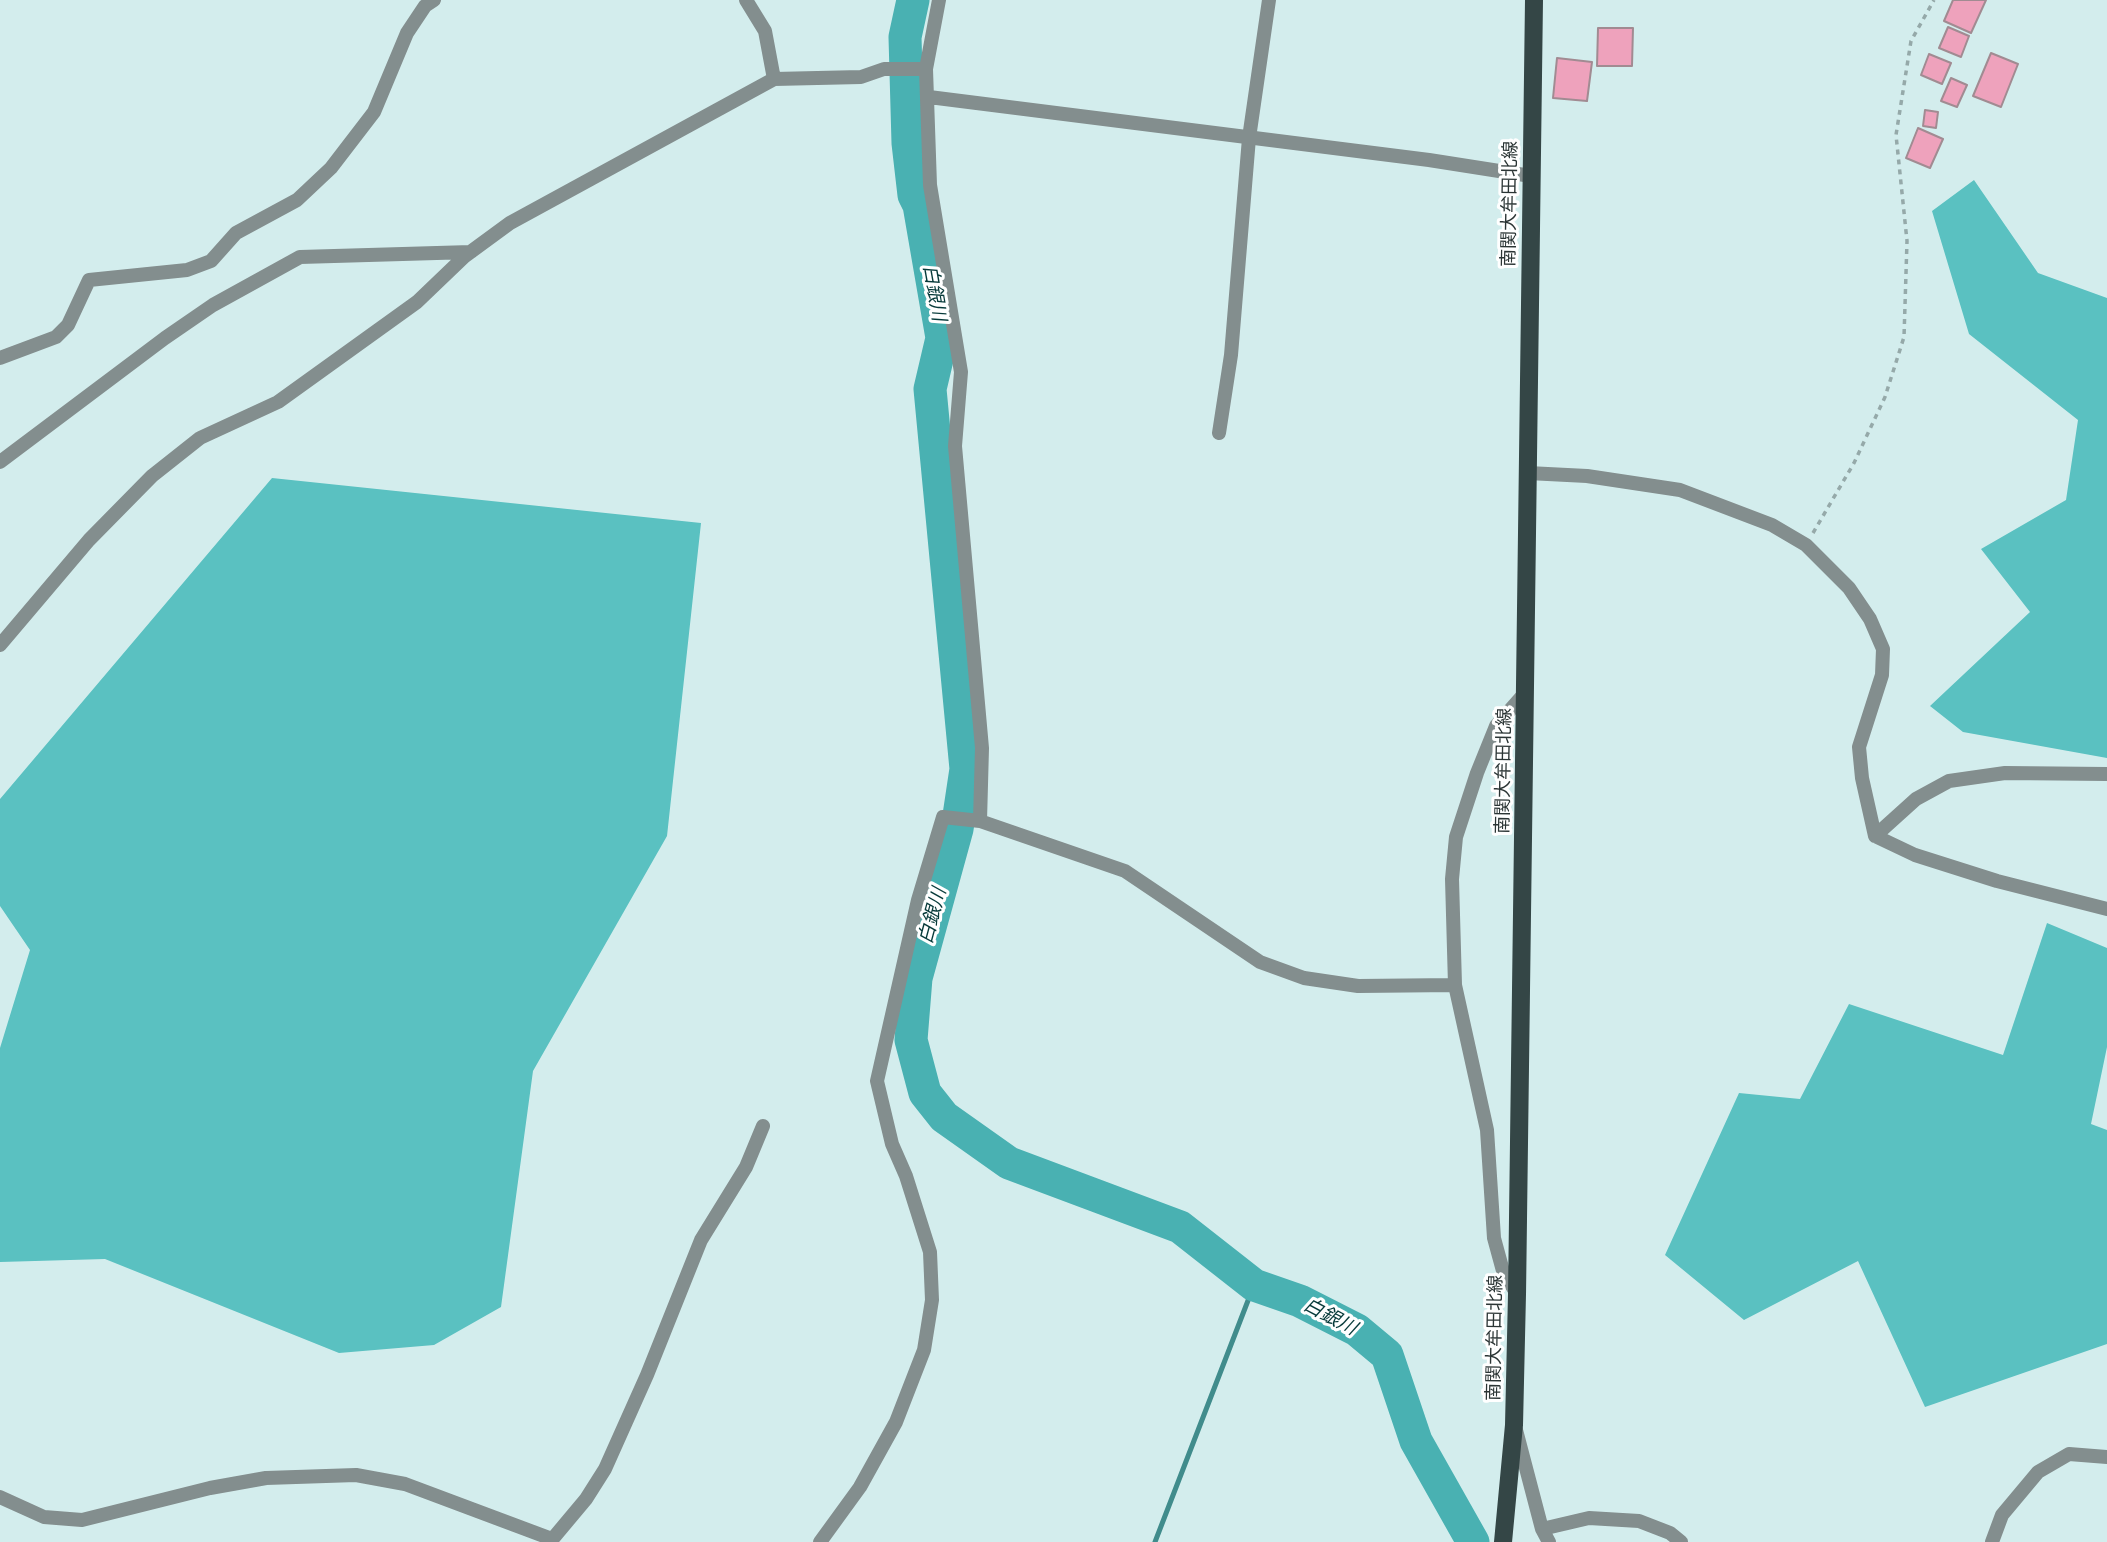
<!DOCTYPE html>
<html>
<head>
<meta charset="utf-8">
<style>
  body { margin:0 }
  canvas { display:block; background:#d3eded }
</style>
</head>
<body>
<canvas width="2107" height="1542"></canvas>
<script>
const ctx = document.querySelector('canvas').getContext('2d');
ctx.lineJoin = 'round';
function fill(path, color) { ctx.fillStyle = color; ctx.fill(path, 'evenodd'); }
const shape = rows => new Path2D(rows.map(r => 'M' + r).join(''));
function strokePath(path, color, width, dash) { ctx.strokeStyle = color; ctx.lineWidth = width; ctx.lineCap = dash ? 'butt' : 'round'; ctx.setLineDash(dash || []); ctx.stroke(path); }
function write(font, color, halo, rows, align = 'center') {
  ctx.font = font + ' "IBM Plex Serif","Noto Sans JP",serif'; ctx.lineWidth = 6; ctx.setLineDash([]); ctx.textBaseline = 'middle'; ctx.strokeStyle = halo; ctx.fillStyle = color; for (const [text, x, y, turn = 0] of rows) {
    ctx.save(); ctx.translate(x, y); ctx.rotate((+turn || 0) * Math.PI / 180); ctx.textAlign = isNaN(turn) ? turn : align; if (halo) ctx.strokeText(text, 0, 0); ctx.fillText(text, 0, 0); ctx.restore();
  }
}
const forest = shape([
  [1974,180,2038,273,2107,298,2107,758,1963,732,1930,706,2030,612,1981,549,2066,500,2078,420,1969,334,1932,211],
  [272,478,701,523,667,836,533,1071,501,1307,434,1345,339,1353,105,1259,0,1262,0,1048,30,950,0,906,0,799],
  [2047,923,2107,948,2107,1047,2091,1124,2107,1130,2107,1344,1925,1407,1858,1261,1744,1320,1665,1255,1739,1093,1800,1099,1849,1004,2003,1055]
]);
const stream = shape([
  [1155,1542,1254,1285]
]);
const river = shape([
  [913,0,905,37,908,143,914,195,919,205,942,338,930,389,966,769,957,829,916,978,911,1040,925,1093,944,1117,1009,1163,1180,1227,1254,1285,1300,1301,1357,1330,1387,1355,1416,1441,1473,1542]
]);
const building = shape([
  [1953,0,1986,0,1971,33,1944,21,1953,0],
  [1948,27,1969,36,1961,57,1939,48,1948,27],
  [1598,28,1633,28,1632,66,1597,66,1598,28],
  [1991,53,2018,64,2001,107,1973,96,1991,53],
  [1929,54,1951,63,1942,84,1921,75,1929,54],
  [1557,58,1592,62,1587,101,1553,98,1557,58],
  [1951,78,1967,85,1957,107,1941,101,1951,78],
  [1925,110,1938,112,1936,128,1923,126,1925,110],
  [1918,128,1943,139,1930,168,1906,158,1918,128]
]);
const path = shape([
  [1813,533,1854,463,1885,397,1904,337,1907,241,1896,135,1911,41,1934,0]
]);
const street = shape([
  [746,0,765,31,774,79],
  [929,97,1429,160,1531,176],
  [0,358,56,337,68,325,89,280,187,270,211,261,236,233,297,200,331,168,374,112,407,33,425,6,434,0],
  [1219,433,1231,355,1249,138,1269,0],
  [0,462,165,338,213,305,300,257,471,252],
  [1528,473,1587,476,1680,490,1772,525,1806,545,1849,588,1870,619,1883,649,1882,675,1859,747,1862,778,1875,836],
  [0,645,89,540,152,476,200,438,278,402,417,302,465,256,510,223,774,79,861,77,884,69,926,69],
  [980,821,1125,871,1260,962,1304,978,1358,986,1455,985],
  [1875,836,1916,799,1949,781,2005,773,2107,774],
  [1875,836,1915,855,1997,881,2107,909],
  [1517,1294,1503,1271,1494,1238,1487,1130,1455,985,1452,879,1456,837,1477,773,1496,726,1526,692],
  [1516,1430,1542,1529,1549,1542],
  [0,1497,44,1517,82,1520,210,1488,266,1478,356,1475,405,1484,552,1539],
  [1542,1529,1589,1518,1639,1521,1670,1533,1681,1542],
  [550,1542,586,1499,605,1469,647,1375,701,1240,746,1167,763,1126],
  [820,1542,860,1487,896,1422,924,1350,932,1300,930,1252,906,1176,892,1144,877,1081,918,900,943,817,980,821,982,748,955,446,961,372,930,185,926,69,939,0],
  [1992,1542,2002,1515,2038,1472,2069,1454,2107,1457]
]);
const primary = shape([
  [1503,1542,1514,1425,1517,1294,1534,0]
]);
const streetNames = [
  ["南関大牟田北線",1510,204,-89],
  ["南関大牟田北線",1504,771,-89],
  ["南関大牟田北線",1495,1338,-89]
];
const waterNames = [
  ["白銀川",934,293,80],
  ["白銀川",933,916,-75],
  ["白銀川",1330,1317,28]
];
fill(forest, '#5ac1c1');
strokePath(stream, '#408c8c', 5);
strokePath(river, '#49b1b2', 33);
fill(building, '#eea2bc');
strokePath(building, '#a18b92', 2);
strokePath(path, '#95a9a9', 3.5, [5, 5]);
strokePath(street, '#838e8e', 14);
strokePath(primary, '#344646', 18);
write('18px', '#2b3535', '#fff', streetNames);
write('italic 19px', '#073a3a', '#fff', waterNames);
</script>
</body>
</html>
